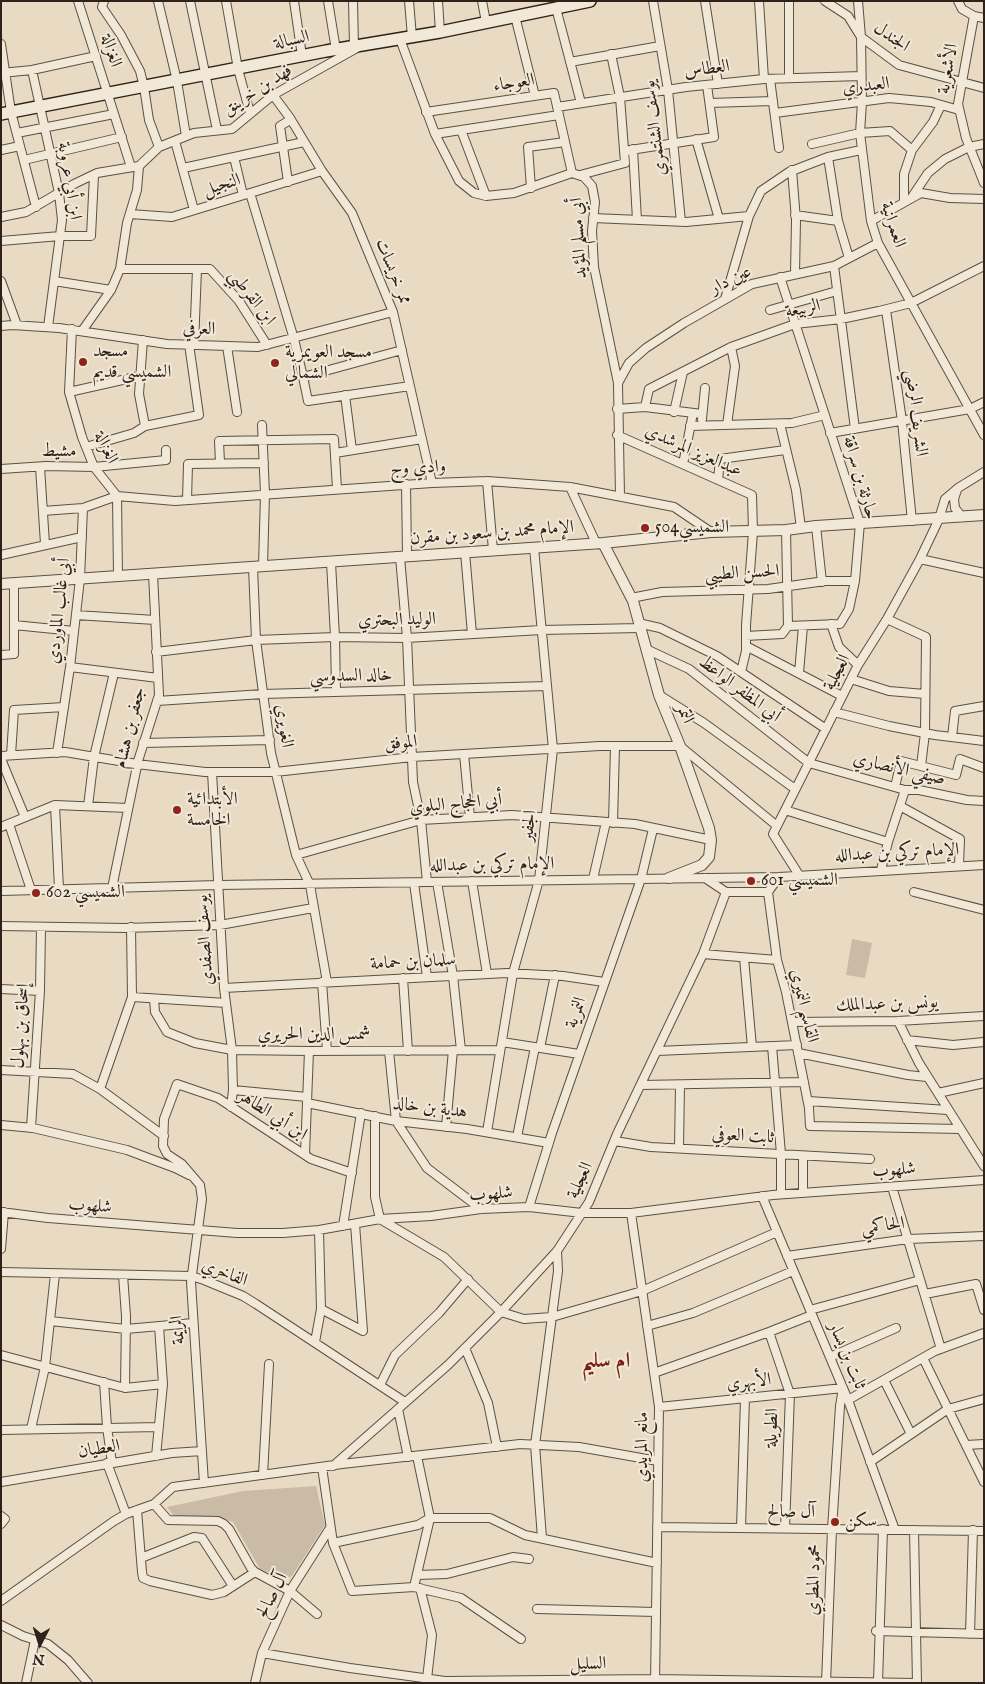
<!DOCTYPE html>
<html>
<head>
<meta charset="utf-8">
<style>
  body { margin:0 }
  #map { position:relative; width:985px; height:1684px; overflow:hidden; background:#e9dbc3; font-family:"IM FELL English",serif }
  canvas { display:block }
  .frame { position:absolute; inset:0; border:2px solid #2d2119; pointer-events:none }
  .north { position:absolute; left:15px; top:1619px; width:50px; height:50px; -webkit-text-stroke:4px #f1e8d8; paint-order:stroke; rotate:185deg; font-size:14px; font-weight:700; line-height:20px; text-align:center; color:#2d2119 }
  .north::after { content:''; display:block; margin:auto; width:18px; height:22px; background:#2d2119; clip-path:polygon(50% 0,100% 100%,50% 72%,0 100%) }
</style>
</head>
<body>
<div id="map">
<canvas width="985" height="1684"></canvas>
<div class="frame"></div>
<div class="north">N</div>
</div>
<script>
const ctx = document.querySelector('canvas').getContext('2d');
ctx.lineJoin = 'round';
function fill(path, color) { ctx.fillStyle = color; ctx.fill(path, 'evenodd'); }
const shape = rows => new Path2D(rows.map(r => 'M' + r).join(''));
function strokePath(path, color, width, dash) { ctx.strokeStyle = color; ctx.lineWidth = width; ctx.lineCap = dash ? 'butt' : 'round'; ctx.setLineDash(dash || []); ctx.stroke(path); }
function write(font, color, halo, rows, align = 'center') {
  ctx.font = font + ' "IM FELL English",Amiri,serif'; ctx.lineWidth = 4; ctx.setLineDash([]); ctx.textBaseline = 'middle'; ctx.strokeStyle = halo; ctx.fillStyle = color; for (const [text, x, y, turn = 0] of rows) {
    ctx.save(); ctx.translate(x, y); ctx.rotate((+turn || 0) * Math.PI / 180); ctx.textAlign = isNaN(turn) ? turn : align; if (halo) ctx.strokeText(text, 0, 0); ctx.fillText(text, 0, 0); ctx.restore();
  }
}
const green = shape([
  [852,939,872,943,865,978,846,975],
  [316,1486,325,1525,292,1576,284,1579,260,1569,233,1522,219,1517,174,1516,167,1507,243,1491]
]);
const minor = shape([
  [78,1,131,167],
  [104,1,102,7,121,35,140,71,144,87,149,120,159,147],
  [158,1,177,81,186,136],
  [190,1,217,130],
  [226,1,238,69,250,113],
  [294,1,302,56],
  [328,1,336,50],
  [353,1,354,47],
  [409,1,412,37],
  [438,1,440,32],
  [482,1,486,22],
  [653,1,668,90,681,222],
  [705,1,718,84],
  [759,1,764,79],
  [789,1,789,78],
  [825,1,848,16,861,37,899,65,984,88],
  [858,1,861,37,862,102,860,133,871,221,878,243,984,435],
  [958,1,962,9,974,16,984,18],
  [556,8,581,103],
  [515,16,535,96],
  [974,16,958,104,966,138,984,183],
  [400,39,435,134,459,181,474,193,486,196,514,193,572,173,584,177,592,186,595,202,592,231,594,267,618,383,620,496],
  [1,44,11,112,36,207],
  [570,62,660,46],
  [32,70,59,193,62,220,48,327],
  [1,73,32,70,96,56],
  [770,79,779,148],
  [273,95,290,118,322,171,352,213,393,312,432,483],
  [710,103,773,101],
  [557,107,686,87,764,79,861,76],
  [426,112,554,93,572,173],
  [775,113,889,98,931,102,959,110],
  [461,130,486,196],
  [17,133,114,114],
  [435,134,559,115],
  [696,139,719,219],
  [175,141,194,210],
  [812,144,860,133,890,131,912,150],
  [633,149,637,220],
  [1,150,20,146],
  [624,151,714,137,707,85],
  [234,157,243,195],
  [828,157,838,221,849,258],
  [24,160,122,137],
  [183,168,304,142],
  [792,170,796,220,795,274],
  [580,175,625,163,620,97,611,54],
  [288,182,280,126,290,120],
  [531,188,528,147,565,142],
  [250,193,294,339,303,377,402,350],
  [912,197,928,173,945,159,969,147,984,144],
  [904,202,904,174,912,150,933,122,941,105],
  [130,214,172,217,322,171],
  [795,215,838,221],
  [1,217,26,212,74,184,97,173,139,166,159,147,194,133,232,129,273,95,357,48],
  [593,218,686,222,749,216],
  [871,221,921,193,950,198,984,199],
  [1,241,60,236,91,236,94,175],
  [834,266,855,429],
  [120,269,210,269,239,301,267,345],
  [1,281,17,325],
  [54,281,111,290],
  [725,299,749,216,761,191,789,172,828,157,861,150],
  [770,310,837,291],
  [886,310,902,421,912,521],
  [1,326,12,325,59,328,167,344,258,347,393,312],
  [72,329,69,392,82,437,94,467,117,496,118,576],
  [82,331,111,290,120,269,127,223,137,190,139,166],
  [143,340,139,394,145,426],
  [194,345,197,269],
  [227,346,237,412],
  [303,377,308,401,410,386],
  [618,383,629,363,646,348,684,323,752,284,834,266,878,243],
  [69,392,140,376],
  [345,395,352,450],
  [645,407,649,389,731,347,795,324,841,319,879,311,911,303,984,266],
  [617,409,645,407,702,414],
  [674,412,683,372],
  [702,419,705,388],
  [780,424,796,490,801,528],
  [262,425,265,494,263,566],
  [727,425,735,366,731,347],
  [690,426,792,423,825,415],
  [830,433,970,409,984,402],
  [617,435,752,495,753,532,746,625,746,651,741,672],
  [86,447,134,433,145,426,199,415,189,344],
  [335,453,422,439],
  [220,463,219,441,334,439,337,489],
  [683,464,693,413],
  [40,467,45,544],
  [1,469,46,466,94,467,166,460,166,450],
  [718,480,720,459,785,450],
  [487,481,493,550],
  [406,484,407,556],
  [570,487,596,543],
  [957,490,954,499,955,508,962,517],
  [187,500,188,464,264,463],
  [43,511,83,508],
  [816,526,822,582],
  [786,530,788,626],
  [465,552,472,634],
  [1,555,82,537],
  [400,557,407,638,413,782,421,820,427,882],
  [920,559,984,573],
  [331,562,335,637,336,692],
  [253,567,256,640,271,753,296,855,310,885,327,982],
  [631,598,662,592,768,589,825,581,855,581],
  [76,615,155,620],
  [887,619,926,637,925,733,921,766],
  [638,623,660,628,717,656,826,729],
  [831,624,839,647,858,665],
  [14,625,74,631],
  [746,636,782,634,788,626,840,624,849,609,855,581,860,523,780,277],
  [746,646,842,696],
  [646,649,689,669,809,763,905,790,919,790,967,800,984,801],
  [156,652,256,640,335,637,407,638,541,630,640,628],
  [1,655,14,654,14,583],
  [70,667,158,678],
  [799,673,803,626],
  [851,679,889,691,925,694],
  [659,695,704,723,795,789],
  [157,701,263,694,547,686],
  [834,712,889,726,935,735,984,741],
  [952,737,955,711,984,706],
  [143,743,270,740],
  [57,753,70,667,80,579,83,508,117,496,175,501,432,483,487,481,570,487,674,507,711,532],
  [464,754,470,817],
  [11,755,14,710,64,707],
  [1,756,65,752,137,764,205,772,275,772,412,757,600,746,680,746,777,826],
  [1,759,25,817],
  [212,772,224,988,232,1050,233,1090,231,1107],
  [895,787,901,761,956,775,960,759,984,768],
  [55,805,59,889],
  [88,806,94,757,114,673],
  [900,806,960,839,959,866],
  [785,810,888,842],
  [613,823,615,746],
  [9,824,31,890],
  [1,827,55,805,128,808],
  [296,855,421,820,512,815,635,824,711,840],
  [881,870,888,842,905,790],
  [799,875,773,834,858,665,887,619,920,559,939,519,945,499,958,488,984,472],
  [705,878,726,892],
  [593,879,606,822],
  [472,881,487,974],
  [437,882,453,976,461,1050],
  [414,883,427,977],
  [112,888,138,761,159,695,153,574],
  [1,891,218,885,779,877,984,865],
  [768,892,777,960,786,992,809,1108,810,1126,960,1129],
  [914,892,984,910],
  [1,926,126,928,220,925,313,908],
  [703,954,777,960],
  [744,958,752,1047],
  [403,978,408,1051],
  [322,982,327,1051],
  [224,988,507,973,563,976,604,982],
  [1,989,40,991],
  [132,997,226,1003],
  [154,999,155,1012,167,1032,195,1043,232,1050,309,1051,500,1050],
  [898,1021,919,1063,984,1166],
  [792,1022,898,1021,984,1016],
  [907,1040,953,1045,984,1042],
  [502,1042,579,1054],
  [772,1046,781,1154,781,1194],
  [540,1048,555,975],
  [389,1051,396,1121,427,1168,481,1209],
  [657,1051,797,1045],
  [798,1053,908,1075,927,1077],
  [1,1070,73,1074,100,1089,164,1136],
  [641,1085,804,1082],
  [100,1089,132,997,131,927],
  [233,1090,307,1097],
  [938,1093,984,1083],
  [808,1101,948,1110],
  [307,1103,396,1121,467,1129,549,1143],
  [375,1116,375,1197,380,1219,444,1257,501,1312,524,1319,552,1317,642,1291,777,1232],
  [1,1125,33,1128,127,1150,175,1168,189,1175],
  [446,1127,453,1050],
  [31,1128,40,991,41,927],
  [487,1132,513,973,539,880,553,749,534,548],
  [517,1137,535,1047],
  [615,1141,651,1147,870,1159],
  [679,1148,680,1085],
  [305,1154,309,1051],
  [892,1187,941,1349],
  [803,1193,803,1156],
  [762,1196,848,1400,895,1530],
  [529,1207,552,1133,641,879,653,829],
  [1,1212,48,1218,237,1233,283,1233,319,1230,380,1219,431,1216,481,1209,529,1207,582,1213,631,1213,773,1195,984,1180],
  [631,1213,659,1407,655,1683],
  [343,1226,361,1113],
  [1,1249,4,1212],
  [787,1256,908,1239,984,1236],
  [1,1272,191,1276,204,1280,243,1296,256,1304,405,1402],
  [123,1275,126,1316,125,1388],
  [925,1294,976,1284,984,1310],
  [321,1309,363,1331,355,1224],
  [810,1310,920,1280],
  [50,1321,126,1329,193,1323],
  [647,1326,693,1313,793,1271],
  [769,1332,790,1394,785,1528],
  [315,1342,321,1309,319,1230],
  [465,1348,488,1403,497,1447],
  [1,1355,125,1388,163,1384],
  [830,1357,896,1328],
  [923,1358,984,1482],
  [654,1373,769,1332,812,1315],
  [884,1380,911,1434],
  [104,1382,107,1427,112,1463],
  [380,1385,395,1355,439,1313,468,1279],
  [848,1400,935,1351,984,1333],
  [659,1407,843,1388,840,1406,832,1529,826,1683],
  [398,1409,408,1457],
  [31,1429,45,1367,55,1274],
  [1,1430,159,1427],
  [966,1445,984,1444],
  [156,1456,163,1384,159,1326],
  [870,1462,948,1409,984,1399],
  [107,1463,126,1514],
  [333,1466,448,1365,501,1312,557,1251,589,1202,617,1134,703,954,726,892,768,892,779,877],
  [322,1467,333,1543,352,1591,414,1587,461,1598,521,1639],
  [263,1475,269,1364],
  [1,1482,172,1453,202,1451],
  [204,1483,191,1282,202,1199,200,1185,182,1164,167,1154,163,1146,164,1119,177,1084,218,1098,311,1159,352,1173],
  [154,1504,168,1520,218,1521,224,1524,229,1529,251,1568,255,1572,290,1591,317,1614],
  [137,1510,142,1572,143,1578,150,1581,212,1595,224,1592,255,1572],
  [1,1516,5,1519,1,1524],
  [657,1527,984,1531],
  [741,1528,745,1398],
  [542,1538,535,1445,558,1271,557,1251],
  [333,1543,418,1525,430,1518,490,1518,525,1535,657,1563],
  [141,1558,194,1537,202,1538,233,1586],
  [417,1575,447,1574,513,1557,529,1559],
  [414,1587,430,1518,417,1456],
  [420,1588,432,1635,427,1679],
  [1,1601,114,1521,126,1514,154,1504,173,1487,342,1464,520,1444,579,1447,658,1461],
  [537,1609,656,1612],
  [1,1625,23,1636,48,1644,68,1660,88,1683],
  [876,1631,984,1634],
  [970,1634,973,1530],
  [262,1653,350,1668,445,1681,655,1679,917,1683,914,1530],
  [878,1682,883,1529],
  [26,1683,35,1640],
  [255,1683,262,1653,290,1591,330,1528]
]);
const tertiary = shape([
  [603,543,633,601,659,695,680,746,709,828,711,840,709,857,702,865,669,878],
  [1,584,603,543,711,532,786,530,816,526,984,515]
]);
const secondary = shape([
  [1,114,326,51,440,32,590,1]
]);
const markers = [
  [83,362,5,"#8f2418"],
  [275,363,5,"#8f2418"],
  [645,528,5,"#8f2418"],
  [177,810,5,"#8f2418"],
  [751,881,5,"#8f2418"],
  [36,893,5,"#8f2418"],
  [835,1522,5,"#8f2418"]
];
const streetNames = [
  ["الجندل",891,38,34],
  ["السبالة",292,41,-12],
  ["الغزالة",110,51,72],
  ["الأشعرية",949,69,-80],
  ["العطاس",707,70,-7],
  ["العوجاء",514,84,-9],
  ["العبدري",866,87,-6],
  ["فهد بن خرينق",258,91,-33],
  ["يوسف الشنتمري",656,128,-97],
  ["ابن أبي عروبة",68,181,81],
  ["النجيل",222,186,-17],
  ["العمرانية",892,225,72],
  ["أبي مسلم المؤيد",580,238,-93],
  ["ممر خريسات",392,272,68],
  ["عين دار",731,281,-26],
  ["ابن القرطبي",251,298,53],
  ["الربيعة",803,310,-11],
  ["العرفي",199,330,2],
  ["الشريف الرضي",915,413,83],
  ["الغزالة",105,448,65],
  ["مشيط",59,452],
  ["عبدالعزيز المرشدي",693,452,24],
  ["وادي وج",418,469,-3],
  ["حارثة بن سراقة",859,478,74],
  ["الإمام محمد بن سعود بن مقرن",492,534,-4],
  ["الحسن الطيبي",742,574,-3],
  ["أبي غالب الماوردي",60,611,-84],
  ["الوليد البحتري",397,621,-1],
  ["العجلية",838,673,-62],
  ["خالد السدوسي",351,677,-1],
  ["أبي المظفر الواعظ",739,690,37],
  ["التمر",684,714,68],
  ["الغويري",283,726,82],
  ["جعفر بن هشام",131,728,-76],
  ["الموفق",401,744,-5],
  ["صيفي الأنصاري",899,770,13],
  ["أبي الحجاج البلوي",456,805,-5],
  ["الجفير",530,826,-84],
  ["الإمام تركي بن عبدالله",897,854,-3],
  ["الإمام تركي بن عبدالله",492,866,-1],
  ["يوسف الصفدي",206,940,-94],
  ["سلمان بن حمامة",413,963,-3],
  ["يونس بن عبدالملك",887,1005,-2],
  ["القاسم النميري",803,1006,77],
  ["النمرية",577,1013,-71],
  ["إسحاق بن بهلول",22,1026,-86],
  ["شمس الدين الحريري",314,1035],
  ["هدية بن خالد",430,1109,7],
  ["ابن أبي الطاهر",272,1116,33],
  ["ثابت العوفي",743,1137,3],
  ["شلهوب",894,1171,-4],
  ["العجلية",581,1181,-65],
  ["شلهوب",491,1195,-4],
  ["شلهوب",90,1207,4],
  ["الحاكمي",883,1227,-7],
  ["الفاخري",224,1274,21],
  ["الريمة",179,1330,-94],
  ["ثابت بن يسار",846,1356,67],
  ["الأبهري",749,1383,-6],
  ["الطويلة",773,1428,-88],
  ["مانع المريدي",643,1447,-90],
  ["العطيان",99,1450,-9],
  ["آل صالح",791,1513,1],
  ["محمود المطري",815,1580,-88],
  ["آل صالح",273,1596,-63],
  ["السليل",588,1665,-1]
];
const poiNames = [
  ["مسجد",93,352],
  ["الشميسي قديم",93,373],
  ["مسجد العويمرية",285,353],
  ["الشمالي",285,374],
  ["الشميسي504",655,528],
  ["الأبتدائية",187,800],
  ["الخامسة",187,821],
  ["الشميسي 601",761,881],
  ["الشميسي 602",46,893],
  ["سكن",845,1522]
];
const districtNames = [
  ["ام سليم",606,1362]
];
fill(green, '#c9bba6');
strokePath(minor, '#5c5044', 10);
strokePath(tertiary, '#5c5044', 12);
strokePath(secondary, '#2d2119', 14);
strokePath(minor, '#f1e8d8', 8);
strokePath(tertiary, '#f1e8d8', 10);
strokePath(secondary, '#f1e8d8', 11);
for (const [x, y, r, color] of markers) { const dot = new Path2D(); dot.arc(x, y, r, 0, 2 * Math.PI); ctx.fillStyle = color; ctx.fill(dot); strokePath(dot, '#f1e8d8', 2); }
write('18px', '#2d2119', '#f1e8d8', streetNames);
write('18px', '#2d2119', '#f1e8d8', poiNames, 'left');
write('bold 22px', '#7a1f14', '#f1e8d8', districtNames);
</script>
</body>
</html>
